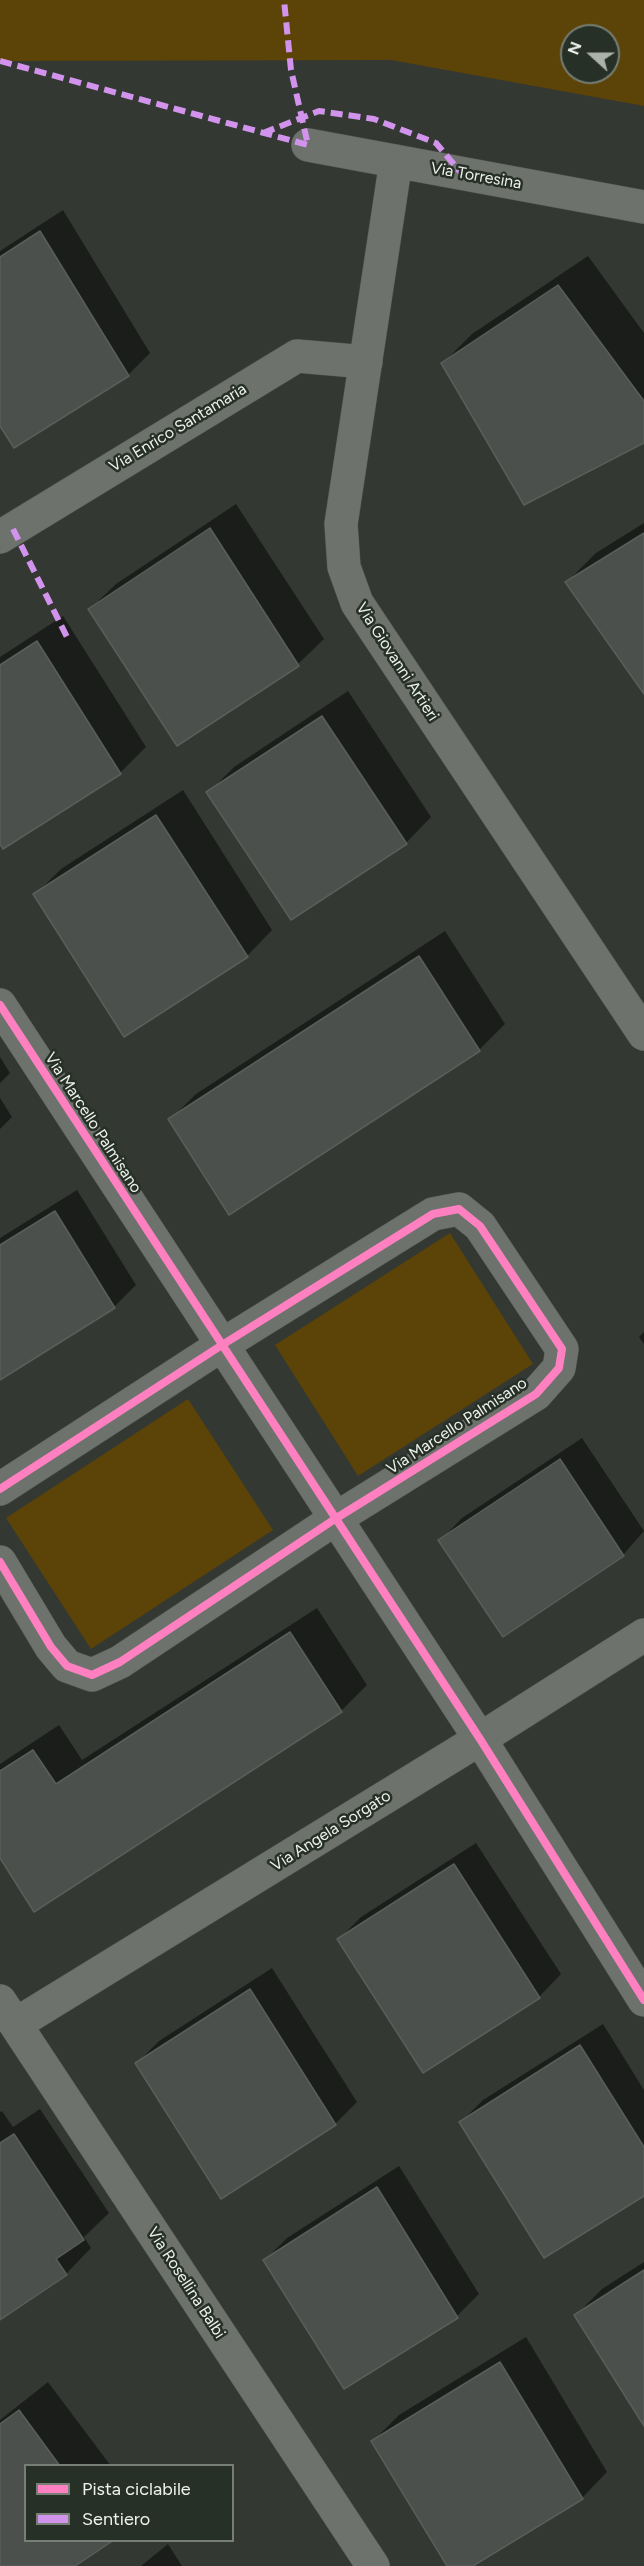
<!DOCTYPE html>
<html>
<head>
<meta charset="utf-8">
<style>
  body { margin:0 }
  #map { position:relative; width:644px; height:2566px; overflow:hidden; background:#333833; font-family:Figtree,sans-serif }
  canvas { display:block }
  .legend { position:absolute; left:24px; top:2464px; width:210px; height:78px; box-sizing:border-box; background:#273026; border:2px solid #767e75; margin:0; padding:8px 10px; list-style:none; font-size:18px; color:#ecf2eb }
  .legend li { display:flex; align-items:center; gap:12px; height:30px }
  .legend b { width:30px; border:2px solid #767e75 }
  .north { position:absolute; left:560px; top:24px; width:60px; height:60px; box-sizing:border-box; background:#273026; border:2px solid #767e75; border-radius:50%; rotate:291deg; font-size:16px; font-weight:700; line-height:24px; text-align:center; color:#ecf2eb }
  .north::after { content:''; display:block; margin:auto; width:21px; height:27px; background:#abb1ab; clip-path:polygon(50% 0,100% 100%,50% 72%,0 100%) }
</style>
</head>
<body>
<div id="map">
<canvas width="644" height="2566"></canvas>
<ul class="legend">
<li><b style="height:8px;background:#ff80c0"></b>Pista ciclabile</li>
<li><b style="height:8px;background:#d193ec"></b>Sentiero</li>
</ul>
<div class="north">N</div>
</div>
<script>
const ctx = document.querySelector('canvas').getContext('2d');
ctx.lineJoin = 'round';
function fill(path, color) { ctx.fillStyle = color; ctx.fill(path, 'evenodd'); }
const shape = rows => new Path2D(rows.map(r => 'M' + r).join(''));
function strokePath(path, color, width, dash) { ctx.strokeStyle = color; ctx.lineWidth = width; ctx.lineCap = dash ? 'butt' : 'round'; ctx.setLineDash(dash || []); ctx.stroke(path); }
function write(font, color, halo, rows, align = 'center') {
  ctx.font = font + ' Figtree,sans-serif'; ctx.lineWidth = 5; ctx.setLineDash([]); ctx.textBaseline = 'middle'; ctx.strokeStyle = halo; ctx.fillStyle = color; for (const [text, x, y, turn = 0] of rows) {
    ctx.save(); ctx.translate(x, y); ctx.rotate((+turn || 0) * Math.PI / 180); ctx.textAlign = isNaN(turn) ? turn : align; if (halo) ctx.strokeText(text, 0, 0); ctx.fillText(text, 0, 0); ctx.restore();
  }
}
const green = shape([
  [0,0,644,0,644,106,391,60,0,61],
  [572,36,608,36,608,72,572,72],
  [450,1233,533,1364,358,1476,275,1345],
  [188,1399,273,1530,91,1649,6,1518]
]);
const shadow = shape([
  [63,210,150,353,128,375,0,423,0,251],
  [588,256,644,333,644,441,443,363,472,334],
  [236,504,324,639,298,664,178,744,90,609,116,584],
  [644,523,644,691,567,582,596,553],
  [63,616,146,747,120,773,0,841,0,657],
  [348,691,431,817,406,843,208,793,234,767],
  [183,790,272,930,247,956,35,895,61,869],
  [445,931,505,1024,479,1050,170,1120,196,1094],
  [0,1057,10,1073,0,1083],
  [0,1098,12,1117,0,1129],
  [77,1190,136,1285,114,1307,0,1378,0,1238],
  [644,1332,644,1344,639,1337],
  [582,1438,644,1531,623,1555,440,1541,462,1518],
  [317,1608,367,1685,341,1711,0,1855,0,1764,59,1725,82,1760],
  [476,1843,561,1974,539,1997,339,1939,361,1917],
  [272,1968,357,2102,335,2124,137,2063,159,2041],
  [603,2024,644,2090,644,2194,461,2122,483,2100],
  [40,2109,109,2213,84,2237,91,2248,66,2274,0,2318,0,2112,2,2111,13,2127],
  [399,2166,479,2294,457,2316,345,2387,265,2260,287,2238],
  [644,2262,644,2423,576,2315,602,2289],
  [526,2337,607,2472,582,2498,470,2566,448,2566,373,2441,399,2415],
  [48,2382,111,2466,26,2466,26,2540,72,2566,0,2566,0,2420],
  [168,2544,182,2566,141,2566]
]);
const building = shape([
  [40,231,129,376,14,448,0,426,0,257,40,231],
  [558,285,644,401,644,443,524,505,441,363,558,285],
  [210,528,299,666,177,746,88,609,210,528],
  [644,533,644,694,565,582,644,533],
  [37,641,121,774,3,849,0,844,0,665,37,641],
  [322,716,407,844,291,920,206,792,322,716],
  [156,815,248,957,124,1037,33,894,156,815],
  [419,956,480,1051,229,1215,168,1119,419,956],
  [55,1211,115,1308,0,1380,0,1245,55,1211],
  [560,1459,624,1556,503,1637,438,1540,560,1459],
  [290,1632,342,1712,34,1912,0,1858,0,1771,33,1750,56,1784,290,1632],
  [454,1864,540,1998,423,2073,337,1939,454,1864],
  [250,1989,336,2125,221,2199,135,2063,250,1989],
  [580,2045,644,2147,644,2196,544,2258,459,2122,580,2045],
  [14,2134,84,2240,56,2259,67,2275,0,2320,0,2143,14,2134],
  [377,2187,458,2318,344,2389,263,2260,377,2187],
  [644,2270,644,2426,574,2315,644,2270],
  [500,2362,583,2499,473,2566,447,2566,371,2441,500,2362],
  [19,2410,60,2466,26,2466,26,2540,114,2540,75,2566,0,2566,0,2424,19,2410]
]);
const minor = shape([
  [308,145,644,207],
  [396,161,341,524,344,567,357,603,644,1034],
  [0,537,297,356,366,362],
  [0,1005,480,1739,644,2000],
  [0,1489,222,1345,433,1214,459,1209,480,1226,562,1349,559,1368,536,1394,335,1519,120,1662,92,1675,67,1666,51,1647,0,1562],
  [0,2001,373,2566],
  [16,2024,480,1739,644,1635]
]);
const quiet = shape([
  [0,61,308,145,291,70,284,0],
  [263,133,319,111,374,119,436,143,462,174],
  [13,529,69,641]
]);
const cycleway = shape([
  [0,1005,480,1739,644,2000],
  [0,1489,222,1345,433,1214,459,1209,480,1226,562,1349,559,1368,536,1394,335,1519,120,1662,92,1675,67,1666,51,1647,0,1562]
]);
const streetNames = [
  ["Via Torresina",476,176,10],
  ["Via Enrico Santamaria",178,428,-31],
  ["Via Giovanni Artieri",397,662,57],
  ["Via Marcello Palmisano",93,1123,57],
  ["Via Marcello Palmisano",457,1426,-33],
  ["Via Angela Sorgato",331,1831,-32],
  ["Via Rosellina Balbi",186,2283,57]
];
fill(green, '#5c4307');
fill(shadow, '#0007');
fill(building, '#4b504d');
strokePath(building, '#595e5b', 1.5);
strokePath(minor, '#525651', 34);
strokePath(minor, '#6e726d', 33);
strokePath(quiet, '#d193ec', 6, [12, 6]);
strokePath(cycleway, '#ff80c0', 8);
write('16px', '#ecf2eb', '#273026', streetNames);
</script>
</body>
</html>
